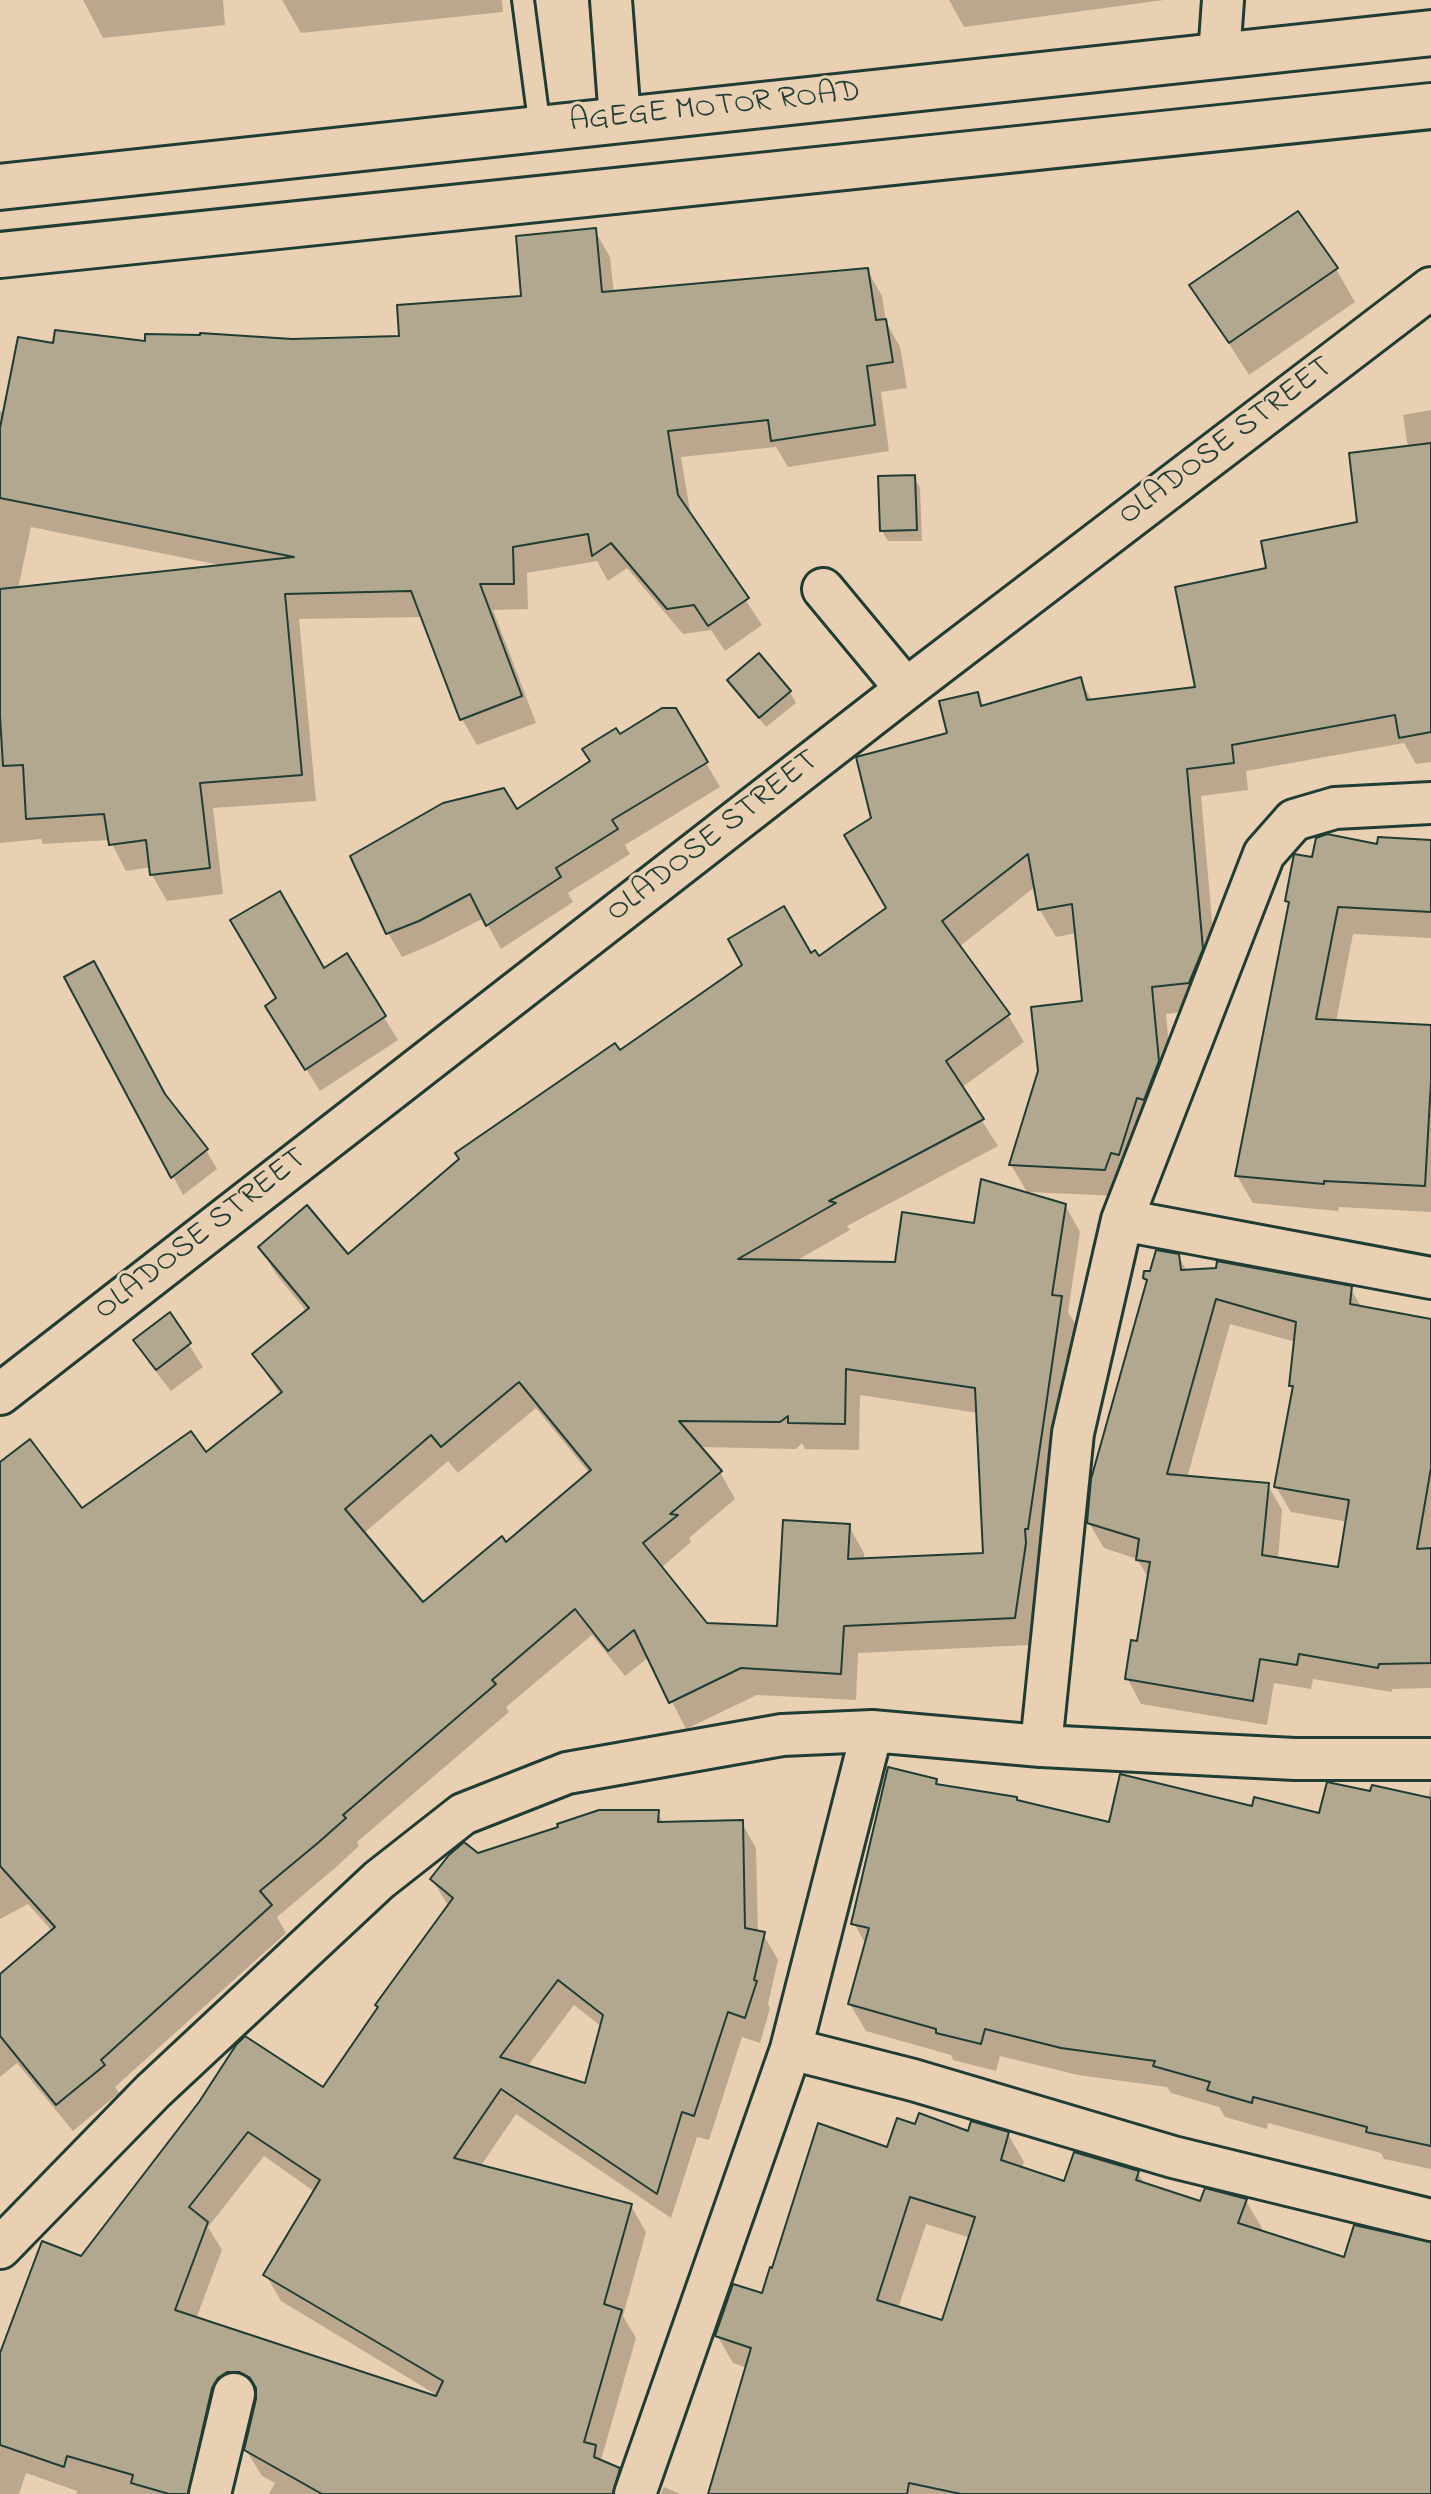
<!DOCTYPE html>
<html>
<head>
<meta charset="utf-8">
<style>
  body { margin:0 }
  canvas { display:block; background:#ead0b2 }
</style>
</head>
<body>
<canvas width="1431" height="2494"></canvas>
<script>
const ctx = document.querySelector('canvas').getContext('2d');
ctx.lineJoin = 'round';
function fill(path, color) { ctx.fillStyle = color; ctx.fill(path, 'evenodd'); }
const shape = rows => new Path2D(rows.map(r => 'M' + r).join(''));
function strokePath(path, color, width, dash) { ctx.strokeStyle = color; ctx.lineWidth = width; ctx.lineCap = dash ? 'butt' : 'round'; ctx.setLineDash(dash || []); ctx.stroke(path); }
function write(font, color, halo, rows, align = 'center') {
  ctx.font = font + ' "Indie Flower",sans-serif'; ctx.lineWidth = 6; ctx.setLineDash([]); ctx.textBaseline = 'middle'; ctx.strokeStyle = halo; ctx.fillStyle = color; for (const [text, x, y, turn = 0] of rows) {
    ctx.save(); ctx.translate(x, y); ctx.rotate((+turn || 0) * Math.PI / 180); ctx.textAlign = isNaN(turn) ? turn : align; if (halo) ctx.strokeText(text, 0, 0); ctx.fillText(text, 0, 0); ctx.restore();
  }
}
const shadow = shape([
  [83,0,223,0,225,25,103,38],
  [282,0,502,0,503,12,301,33],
  [949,0,1164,0,964,27],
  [595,231,610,257,614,293,867,270,882,296,886,322,900,347,907,388,881,392,889,451,788,467,776,447,681,457,691,517,762,625,725,651,711,630,683,634,627,568,608,581,597,561,527,573,528,609,493,610,536,723,477,745,462,719,423,617,299,619,316,801,213,808,223,894,167,901,152,875,152,867,126,871,110,840,43,844,41,839,0,843,0,411,5,413,55,345,401,338,524,298],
  [31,527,225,566,18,589],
  [1336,269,1355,302,1249,375,1192,286],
  [1431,410,1431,762,1416,764,1404,743,1246,771,1248,790,1201,796,1217,977,1204,1009,1166,1014,1173,1089,1120,1196,1027,1192,1011,1165,1084,1003,1077,933,1056,937,1040,910,1036,886,959,947,1008,1015,1024,1042,961,1088,998,1146,847,1226,850,1230,794,1262,896,1264,976,1225,1065,1205,1080,1232,1068,1312,1076,1325,1043,1555,1040,1555,1040,1572,1030,1645,858,1653,856,1700,757,1695,686,1729,649,1657,625,1676,592,1635,506,1707,509,1712,357,1842,359,1846,334,1869,277,1917,286,1933,115,2087,119,2093,73,2131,17,2063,0,2077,0,1976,53,1932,28,1904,0,1919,0,1465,82,1511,206,1455,281,1396,254,1355,307,1312,276,1274,260,1247,348,1256,619,1053,810,956,818,959,888,908,873,819,950,735,977,694,984,707,1080,680,1093,702,1197,688,1269,570,1359,523,1408,448,1403,415],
  [860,1395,978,1413,985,1555,864,1560,864,1553,849,1526,779,1629,706,1625,661,1568,691,1542,689,1538,735,1499,720,1472,699,1447,796,1449,802,1443,805,1449,859,1450],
  [536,1408,590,1474,506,1544,423,1605,363,1534,448,1461,458,1473],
  [914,477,920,488,922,541,888,541,882,531],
  [729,681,790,692,796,703,766,727],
  [675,710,720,787,625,845,630,854,568,893,573,902,501,949,484,918,433,944,402,957,388,933,516,811,592,762,620,736],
  [1431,842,1431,938,1353,934,1336,1022,1431,1027,1431,1212,1339,1207,1338,1211,1253,1203,1237,1176,1290,906,1287,901,1313,859,1379,846],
  [346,956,398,1040,320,1091,280,1028,323,970],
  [67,977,166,1099,206,1150,217,1169,183,1195],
  [1178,1256,1187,1271,1350,1288,1362,1308,1431,1321,1431,1688,1392,1689,1392,1692,1313,1679,1311,1689,1274,1683,1267,1725,1141,1704,1127,1678,1138,1644,1149,1579,1137,1559,1104,1548,1089,1523,1148,1284,1145,1278],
  [1230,1324,1296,1342,1291,1386,1294,1392,1276,1487,1291,1512,1348,1522,1340,1569,1278,1559,1282,1510,1268,1485,1187,1478],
  [170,1315,203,1367,171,1391,149,1363,136,1341],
  [936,1781,939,1786,1110,1824,1254,1809,1321,1816,1371,1794,1428,1799,1431,1784,1431,2169,1384,2159,1381,2153,1268,2123,1267,2129,1225,2117,1219,2107,1171,2093,1167,2087,1078,2075,1000,2056,996,2071,953,2060,951,2055,866,2031,850,2004,866,1945,854,1923],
  [657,1812,664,1824,741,1822,756,1848,758,1933,763,1934,778,1960,768,2004,770,2008,760,2043,742,2037,709,2140,697,2137,671,2218,516,2114,480,2167,631,2206,646,2232,623,2316,636,2338,593,2488,587,2494,269,2494,275,2483,262,2476,246,2450,259,2399,255,2397,242,2398,208,2494,76,2494,77,2491,26,2473,19,2494,0,2494,0,2351,3,2352,82,2258,201,2104,324,2090,449,1907,432,1879,478,1856],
  [574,2005,602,2027,586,2086,527,2067],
  [264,2156,315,2192,266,2275,281,2301,445,2400,196,2319,222,2250,208,2227],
  [916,2126,969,2134,1008,2134,1024,2162,1022,2169,1065,2183,1138,2173,1145,2185,1201,2203,1246,2201,1262,2228,1261,2232,1345,2260,1431,2244,1431,2494,710,2494,747,2368,733,2363,717,2335,763,2295,888,2150],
  [926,2224,971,2238,943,2323,898,2309],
  [664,2487,680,2494,661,2494]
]);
const building = shape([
  [1298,211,1338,268,1229,343,1189,285,1298,211],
  [596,228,602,292,868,268,876,320,886,319,893,362,867,366,875,425,771,441,768,420,668,431,678,495,749,598,708,626,694,605,667,609,611,543,592,556,588,534,513,547,514,584,480,584,522,696,460,720,411,591,285,594,302,775,200,783,210,868,150,875,146,840,109,845,104,814,26,819,23,765,3,766,0,716,0,589,294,557,0,498,0,428,18,337,53,343,55,330,145,341,145,334,200,335,200,333,292,339,399,336,397,305,521,296,516,236,596,228],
  [1431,443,1431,732,1399,738,1395,715,1232,745,1234,763,1187,769,1203,949,1189,983,1152,987,1159,1061,1144,1100,1137,1098,1119,1155,1111,1153,1105,1170,1009,1165,1038,1071,1031,1007,1082,1001,1072,904,1038,910,1028,854,942,921,1010,1014,946,1061,984,1119,829,1201,836,1203,738,1259,895,1262,902,1212,974,1223,981,1179,1066,1204,1052,1295,1062,1296,1028,1529,1025,1529,1026,1543,1015,1618,844,1626,841,1674,741,1668,669,1703,634,1630,608,1651,575,1609,492,1680,496,1684,343,1815,346,1818,319,1842,260,1891,272,1905,101,2060,105,2065,56,2105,0,2036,0,1974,55,1927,0,1866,0,1462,30,1439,82,1508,191,1431,206,1452,282,1392,252,1354,309,1308,258,1247,307,1205,348,1254,459,1159,455,1153,615,1043,620,1050,742,965,728,939,784,906,811,953,815,950,819,956,886,908,844,835,871,818,856,757,947,733,939,701,978,692,981,706,1081,677,1087,700,1195,687,1175,587,1266,568,1261,541,1357,522,1349,453,1431,443],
  [846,1369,975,1388,983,1553,848,1559,850,1524,783,1520,777,1626,707,1623,643,1543,678,1515,670,1514,722,1471,679,1421,780,1422,788,1416,788,1423,845,1424,846,1369],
  [519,1382,591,1470,506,1542,502,1536,423,1602,345,1509,431,1435,441,1447,519,1382],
  [915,475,917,530,880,531,878,476,915,475],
  [759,653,791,691,759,718,727,680,759,653],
  [662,708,676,708,708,762,612,820,618,829,556,868,561,877,486,926,470,894,419,921,386,934,350,856,443,803,504,788,517,809,590,761,582,749,616,728,620,734,662,708],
  [1327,834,1377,844,1378,837,1431,840,1431,912,1338,907,1316,1019,1431,1025,1431,1082,1425,1186,1324,1181,1324,1184,1235,1176,1289,902,1285,901,1294,854,1312,857,1316,838,1327,834],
  [280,891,324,968,347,953,386,1016,305,1070,265,1006,276,998,230,920,280,891],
  [94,961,165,1094,208,1149,171,1178,64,977,94,961],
  [1156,1250,1179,1254,1181,1270,1216,1268,1217,1261,1352,1286,1350,1304,1431,1319,1431,1468,1417,1549,1431,1548,1431,1663,1379,1664,1378,1668,1299,1654,1297,1665,1260,1659,1253,1701,1125,1679,1131,1640,1137,1641,1150,1562,1136,1560,1139,1539,1087,1523,1091,1479,1147,1280,1143,1278,1144,1271,1150,1271,1156,1250],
  [1216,1299,1296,1322,1289,1386,1293,1386,1274,1487,1349,1500,1338,1567,1262,1555,1269,1483,1167,1474,1216,1299],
  [170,1312,191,1343,156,1370,133,1340,170,1312],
  [888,1767,937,1779,936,1784,1017,1797,1017,1800,1109,1822,1120,1774,1252,1806,1254,1797,1319,1813,1327,1782,1370,1791,1372,1785,1431,1798,1431,2146,1366,2132,1367,2127,1253,2097,1252,2103,1207,2090,1210,2082,1153,2066,1155,2061,1061,2048,985,2029,981,2044,936,2033,936,2029,848,2004,869,1928,851,1924,888,1767],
  [599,1810,659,1810,658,1822,743,1820,745,1928,765,1932,754,1980,757,1981,745,2018,728,2012,694,2116,682,2112,657,2194,501,2089,454,2158,632,2204,604,2304,622,2310,584,2442,596,2445,594,2457,620,2468,613,2494,322,2494,244,2450,256,2399,256,2388,250,2378,239,2372,227,2372,218,2378,212,2388,188,2494,169,2494,131,2483,133,2475,67,2456,64,2467,0,2445,0,2353,42,2241,81,2256,199,2102,236,2045,245,2036,323,2087,378,2007,375,2005,453,1898,430,1879,449,1855,464,1842,478,1853,558,1827,557,1824,599,1810],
  [558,1980,603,2015,585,2083,500,2057,558,1980],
  [248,2132,320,2180,263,2275,443,2381,436,2396,175,2310,208,2222,189,2207,248,2132],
  [919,2113,968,2131,971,2121,1009,2132,1001,2160,1064,2181,1074,2152,1139,2171,1136,2180,1200,2201,1205,2188,1247,2199,1238,2223,1344,2257,1354,2225,1431,2242,1431,2494,961,2494,909,2483,907,2494,708,2494,751,2348,715,2336,733,2284,762,2293,770,2267,772,2268,818,2123,887,2147,897,2118,915,2124,919,2113],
  [910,2197,975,2217,942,2320,877,2300,910,2197]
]);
const lane = shape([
  [523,0,540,129]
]);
const street = shape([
  [611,0,620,119],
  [1219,56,1223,0],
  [823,589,906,689],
  [1122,1220,1431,1278],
  [0,1394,906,689,1431,288],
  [1041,1746,1073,1433,1122,1220,1264,854,1294,820,1335,808,1431,803],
  [791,2049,913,2080,1173,2157,1431,2220],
  [0,2248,153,2091,379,1880,463,1814,567,1773,782,1735,872,1731,1041,1746,1295,1759,1431,1759],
  [210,2494,234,2394],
  [635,2494,791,2049,872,1731]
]);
const secondary = shape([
  [0,187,1431,33],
  [0,255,1431,106]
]);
const streetNames = [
  ["AGEGE MOTOR ROAD",715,109,-6],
  ["OLADOSE STREET",1227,443,-37],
  ["OLADOSE STREET",714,838,-38],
  ["OLADOSE STREET",202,1236,-38]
];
fill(shadow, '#0003');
fill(building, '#b2a78f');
strokePath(building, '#1f3d34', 2);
strokePath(lane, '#1f3d34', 26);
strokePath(street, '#1f3d34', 46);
strokePath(secondary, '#1f3d34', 50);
strokePath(lane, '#ead0b2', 20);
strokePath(street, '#ead0b2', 40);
strokePath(secondary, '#ead0b2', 44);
write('32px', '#1f3d34', '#ead0b2', streetNames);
</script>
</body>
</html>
